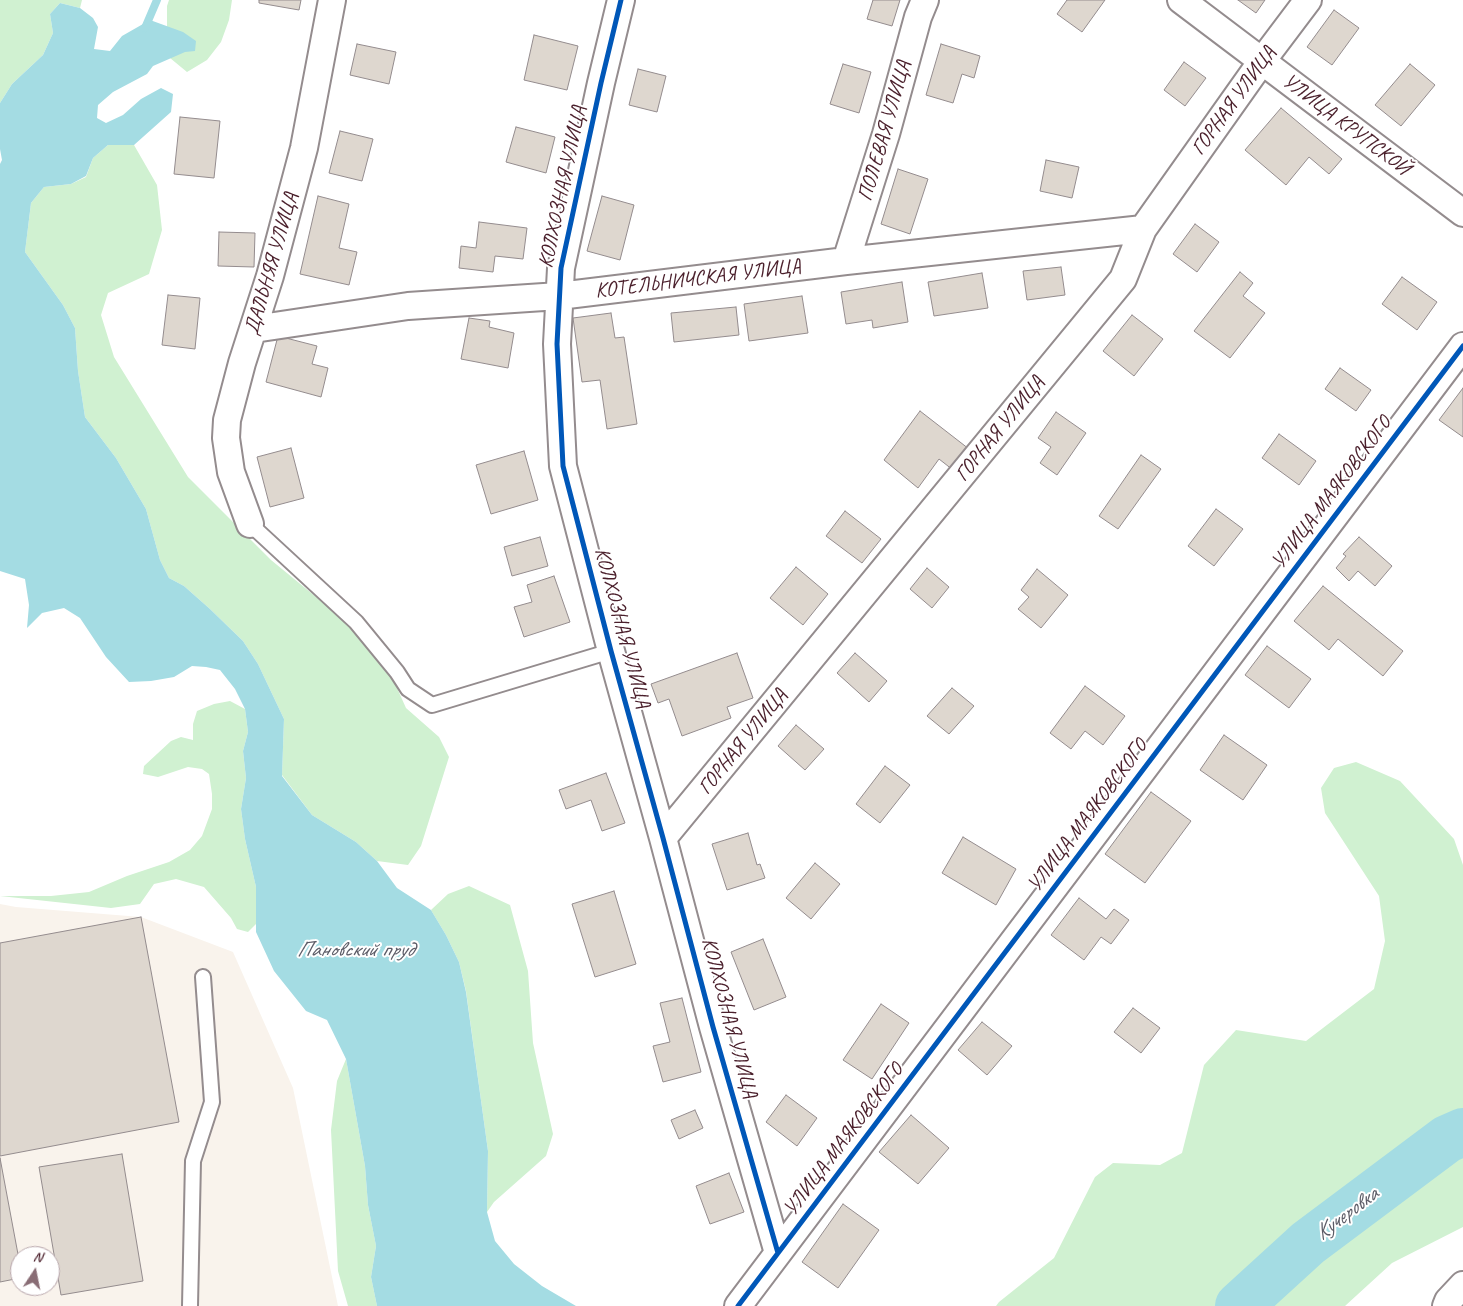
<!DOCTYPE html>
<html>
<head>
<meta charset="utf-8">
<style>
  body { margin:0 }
  #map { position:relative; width:1463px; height:1306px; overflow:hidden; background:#fff; font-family:Caveat,sans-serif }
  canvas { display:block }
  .north { position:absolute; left:10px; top:1246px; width:50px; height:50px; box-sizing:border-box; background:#fff; border:1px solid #b7a5aa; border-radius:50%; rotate:11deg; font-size:14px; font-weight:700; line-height:20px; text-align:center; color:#4a1f2b }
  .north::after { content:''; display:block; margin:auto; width:18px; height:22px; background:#896d75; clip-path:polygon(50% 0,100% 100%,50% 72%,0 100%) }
</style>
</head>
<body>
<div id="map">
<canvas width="1463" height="1306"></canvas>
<div class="north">N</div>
</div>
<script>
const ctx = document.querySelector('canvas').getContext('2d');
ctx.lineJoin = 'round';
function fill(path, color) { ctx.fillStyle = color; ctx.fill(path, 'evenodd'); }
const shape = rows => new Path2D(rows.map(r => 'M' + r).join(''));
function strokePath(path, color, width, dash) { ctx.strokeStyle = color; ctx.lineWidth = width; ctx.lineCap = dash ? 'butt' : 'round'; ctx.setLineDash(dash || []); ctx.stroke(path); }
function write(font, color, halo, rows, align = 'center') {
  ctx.font = font + ' Caveat,sans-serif'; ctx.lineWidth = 4; ctx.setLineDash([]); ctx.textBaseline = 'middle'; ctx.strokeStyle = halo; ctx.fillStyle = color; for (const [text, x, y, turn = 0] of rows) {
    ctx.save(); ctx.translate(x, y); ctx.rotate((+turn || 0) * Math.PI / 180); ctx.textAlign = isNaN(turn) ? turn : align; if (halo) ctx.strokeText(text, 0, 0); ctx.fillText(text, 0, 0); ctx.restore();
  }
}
const built = shape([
  [0,904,16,907,141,917,233,952,293,1088,338,1306,0,1306],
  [20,1256,50,1256,50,1286,20,1286]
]);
const green = shape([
  [0,0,82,0,80,8,60,3,50,14,53,33,43,55,12,84,0,103],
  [169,0,232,0,229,20,221,42,207,60,187,72,170,58,167,53,167,6],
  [108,145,134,145,157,185,162,230,149,274,108,293,101,315,114,357,188,477,271,560,360,633,388,668,406,708,439,737,449,757,421,846,408,865,377,861,356,842,312,815,282,775,284,719,258,664,243,641,210,609,184,586,169,578,160,560,146,509,116,458,85,417,78,371,75,328,63,305,25,252,31,203,44,187,71,184,86,177,93,158],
  [230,701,245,709,248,732,243,751,246,778,241,809,245,839,256,887,256,924,248,932,237,929,231,918,204,887,176,879,154,884,140,904,111,908,0,896,51,896,89,892,127,876,169,862,190,850,202,836,212,809,212,794,209,774,202,769,188,767,158,777,143,774,144,766,171,741,181,737,193,740,193,724,197,711,214,704],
  [1356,762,1400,781,1454,839,1463,865,1463,1227,1392,1263,1345,1306,996,1306,999,1302,1054,1258,1095,1177,1113,1163,1160,1165,1182,1153,1204,1065,1236,1030,1306,1041,1374,989,1385,941,1379,896,1325,813,1321,788,1334,768],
  [469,886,510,905,528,971,533,1043,553,1134,546,1156,494,1202,487,1212,488,1151,466,991,459,962,446,935,431,910,448,894],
  [346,1059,365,1166,368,1205,376,1246,371,1277,377,1306,348,1306,338,1271,331,1130,337,1081]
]);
const water = shape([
  [60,3,80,8,93,18,98,27,94,49,110,51,122,36,150,20,183,32,196,41,195,51,185,52,153,66,147,74,113,92,98,105,97,118,106,123,123,115,141,99,161,88,173,94,171,112,134,145,108,145,93,158,86,176,71,184,44,187,31,203,25,252,63,305,75,328,78,371,85,417,116,458,146,509,160,560,169,578,184,586,210,609,243,641,258,664,284,719,282,776,312,815,356,842,377,861,397,888,431,910,446,935,459,962,466,992,488,1151,487,1212,495,1241,514,1264,542,1286,576,1306,377,1306,371,1277,376,1246,368,1205,365,1166,346,1059,327,1020,306,1011,274,971,256,932,256,887,245,839,241,809,246,778,243,751,248,732,245,709,235,689,220,670,206,667,192,666,174,677,151,681,129,682,106,657,80,618,64,608,42,613,27,628,29,605,25,579,0,571,0,164,2,160,0,149,0,103,12,84,43,55,53,33,50,14]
]);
const stream = shape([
  [145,28,157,0]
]);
const river = shape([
  [1239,1306,1308,1243,1447,1139,1463,1132]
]);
const building = shape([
  [259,0,301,0,299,10,259,3,259,0],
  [873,0,900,0,892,26,867,19,873,0],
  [1067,0,1105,0,1082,32,1057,14,1067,0],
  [1238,0,1265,0,1256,13,1238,0],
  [1334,10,1359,28,1332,65,1307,47,1334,10],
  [534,35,578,46,567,90,524,80,534,35],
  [357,44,396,52,389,84,350,75,357,44],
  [941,44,980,56,974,78,962,74,953,103,926,95,941,44],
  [1184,62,1206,78,1185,106,1164,90,1184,62],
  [843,64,871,72,859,113,830,104,843,64],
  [1410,64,1435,85,1401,126,1375,105,1410,64],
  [638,69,666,76,657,112,629,105,638,69],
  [1281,108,1342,159,1329,174,1309,157,1286,185,1245,150,1281,108],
  [180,117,220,121,214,178,174,174,180,117],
  [516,127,555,137,546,173,506,162,516,127],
  [340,131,373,139,362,181,329,173,340,131],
  [1046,160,1079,167,1072,198,1040,191,1046,160],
  [898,169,928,179,910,234,881,224,898,169],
  [318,196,349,204,339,248,357,252,349,285,300,274,318,196],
  [602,196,634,205,620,260,587,251,602,196],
  [479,222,527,228,523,259,495,256,493,272,459,268,461,246,476,248,479,222],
  [1195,224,1219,242,1197,272,1173,254,1195,224],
  [219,232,255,233,254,267,218,266,219,232],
  [1061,267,1065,295,1027,300,1023,271,1061,267],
  [1240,272,1253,283,1243,296,1265,313,1230,358,1194,331,1240,272],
  [982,273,988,308,934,316,928,282,982,273],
  [1402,277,1437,302,1417,330,1382,304,1402,277],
  [902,282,908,322,873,328,872,320,846,324,841,292,902,282],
  [168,295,200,298,195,349,162,345,168,295],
  [802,296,808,333,749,341,744,304,802,296],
  [736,307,739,335,674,342,671,313,736,307],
  [611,313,615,338,624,337,637,424,607,429,600,380,582,382,573,318,611,313],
  [1132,315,1163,339,1134,376,1103,351,1132,315],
  [469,318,490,321,489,327,514,333,508,368,461,359,469,318],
  [278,336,317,346,312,364,328,368,321,397,266,382,278,336],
  [1340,368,1371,390,1356,411,1325,389,1340,368],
  [1463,388,1463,437,1439,420,1463,388],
  [920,411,969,449,953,470,939,459,918,488,884,460,920,411],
  [1056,412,1086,433,1057,475,1040,463,1051,447,1038,438,1056,412],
  [1279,434,1316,461,1299,485,1262,458,1279,434],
  [291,448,304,498,270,507,257,457,291,448],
  [524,451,538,500,491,514,476,465,524,451],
  [1141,455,1161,469,1118,529,1099,516,1141,455],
  [1216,509,1243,529,1214,566,1188,546,1216,509],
  [845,511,881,539,862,563,826,536,845,511],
  [540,537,548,566,512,576,504,547,540,537],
  [1359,537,1392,566,1375,586,1358,571,1349,581,1336,568,1346,556,1343,554,1359,537],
  [796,567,828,594,803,625,770,598,796,567],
  [927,568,949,587,932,608,910,589,927,568],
  [1037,569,1068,595,1041,628,1018,609,1029,597,1021,590,1037,569],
  [554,576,570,622,524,637,514,607,532,602,527,585,554,576],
  [1323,586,1403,651,1383,676,1338,639,1329,650,1294,621,1323,586],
  [1267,646,1311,679,1289,708,1245,675,1267,646],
  [737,653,753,698,727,707,731,718,682,736,669,699,658,703,651,684,737,653],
  [855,653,887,681,869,702,837,673,855,653],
  [1085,686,1125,716,1103,745,1085,731,1071,749,1050,733,1085,686],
  [952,688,974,706,949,734,927,716,952,688],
  [796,725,824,749,805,770,778,746,796,725],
  [1224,735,1267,765,1243,800,1200,770,1224,735],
  [885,766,910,785,880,823,856,804,885,766],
  [606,773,625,823,602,831,591,800,566,809,559,790,606,773],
  [1151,792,1191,821,1145,883,1105,854,1151,792],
  [748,833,757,865,760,864,765,878,727,890,712,844,748,833],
  [963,837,1016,869,996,905,942,873,963,837],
  [815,863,840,884,811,919,786,898,815,863],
  [614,891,636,964,595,977,572,904,614,891],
  [1079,898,1106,919,1114,909,1129,920,1111,944,1101,937,1084,960,1051,935,1079,898],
  [141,917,179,1122,0,1156,0,943,141,917],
  [763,939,786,997,754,1010,731,952,763,939],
  [682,998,701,1072,663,1082,653,1046,670,1042,660,1003,682,998],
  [881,1004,909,1023,872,1079,843,1060,881,1004],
  [1133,1008,1160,1028,1141,1053,1114,1032,1133,1008],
  [982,1022,1012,1046,987,1075,958,1050,982,1022],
  [786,1095,817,1118,797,1146,766,1122,786,1095],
  [695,1110,703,1128,679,1139,671,1120,695,1110],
  [911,1115,949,1148,918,1184,879,1152,911,1115],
  [122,1154,143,1281,61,1295,39,1167,122,1154],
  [0,1158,20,1265,20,1278,0,1282,0,1158],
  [729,1173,744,1212,710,1224,696,1186,729,1173],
  [843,1204,879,1230,838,1288,802,1262,843,1204]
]);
const lane = shape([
  [250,524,356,622,397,672,408,689,432,705,611,651],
  [190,1306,193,1161,212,1102,203,977]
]);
const street = shape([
  [621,0,601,83,561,268,557,344,563,466,611,651,663,838,713,1027,778,1253],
  [1181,0,1463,213],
  [846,261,886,134,918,17,925,0],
  [254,329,408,306,559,296,846,261,1143,229],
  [250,524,231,472,226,438,227,420,242,363,270,276,304,148,332,0],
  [663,838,1123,279,1143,229,1262,61,1308,0],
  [738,1306,1463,346],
  [1446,1306,1448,1301,1463,1285]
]);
const cycleway = shape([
  [621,0,601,83,561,268,557,344,563,466,611,651,663,838,713,1027,778,1253],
  [738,1306,1463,346]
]);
const streetNames = [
  ["ГОРНАЯ УЛИЦА",1234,101,-54],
  ["УЛИЦА КРУПСКОЙ",1346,125,37],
  ["ПОЛЕВАЯ УЛИЦА",885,131,-74],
  ["КОЛХОЗНАЯ УЛИЦА",563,187,-78],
  ["ДАЛЬНЯЯ УЛИЦА",272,264,-74],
  ["КОТЕЛЬНИЧСКАЯ УЛИЦА",698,279,-7],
  ["ГОРНАЯ УЛИЦА",1000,429,-51],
  ["УЛИЦА МАЯКОВСКОГО",1332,493,-53],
  ["КОЛХОЗНАЯ УЛИЦА",622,628,75],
  ["ГОРНАЯ УЛИЦА",743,742,-51],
  ["УЛИЦА МАЯКОВСКОГО",1088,816,-53],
  ["КОЛХОЗНАЯ УЛИЦА",729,1018,75],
  ["УЛИЦА МАЯКОВСКОГО",844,1140,-53]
];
const waterNames = [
  ["Пановский пруд",355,950],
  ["Кучеровка",1347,1214,-37]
];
fill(built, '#f9f3ec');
fill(green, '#d0f1d1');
fill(water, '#a4dce3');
strokePath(stream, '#a4dce3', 8);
strokePath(river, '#a4dce3', 48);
fill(building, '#ded7cf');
strokePath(building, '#948c8e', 1);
strokePath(lane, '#948c8e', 18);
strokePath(street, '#948c8e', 30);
strokePath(lane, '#fff', 14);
strokePath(street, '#fff', 26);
strokePath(cycleway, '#0057b8', 5);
write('21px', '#4a1f2b', '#fff', streetNames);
write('italic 22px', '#5c5c67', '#fff', waterNames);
</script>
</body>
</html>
